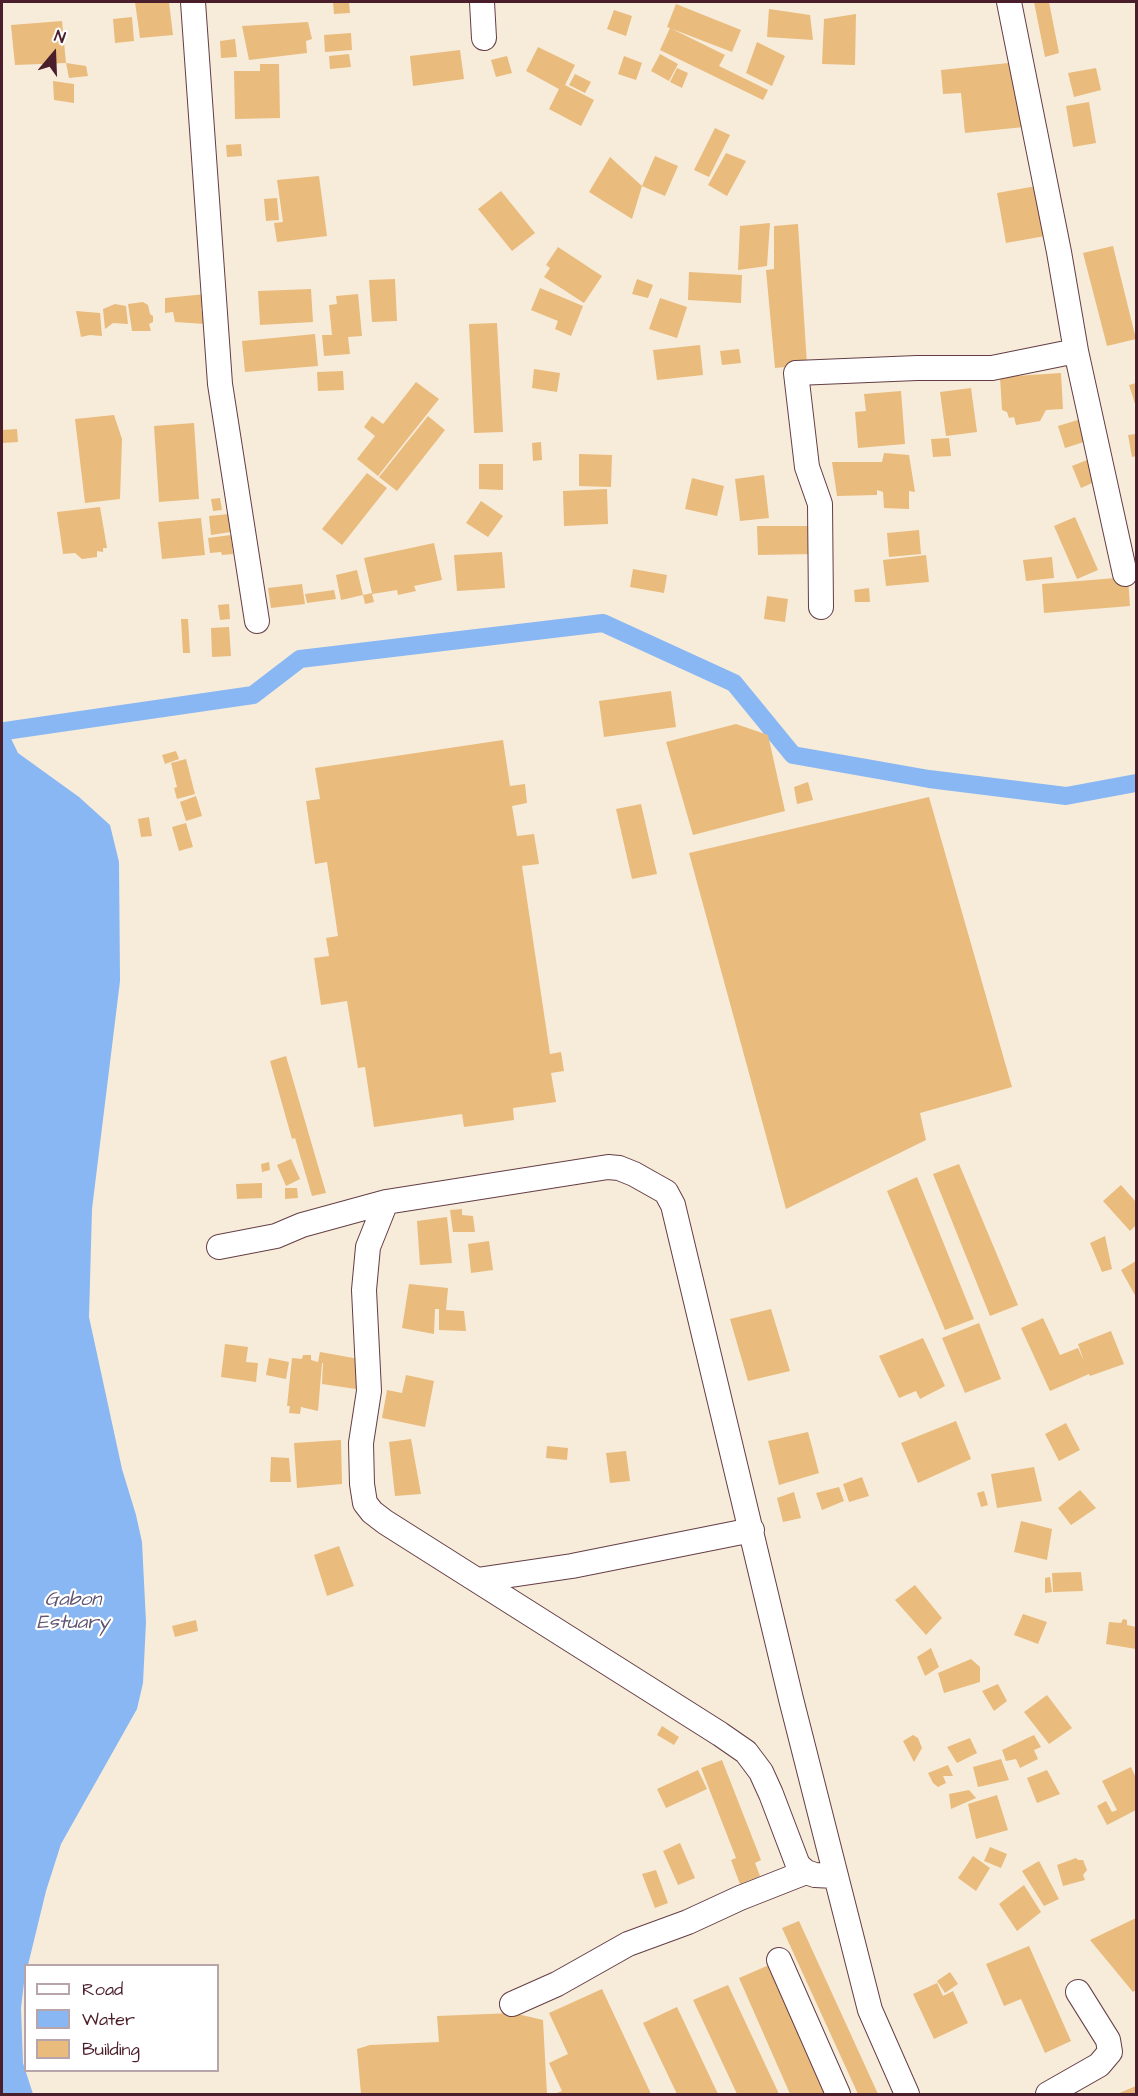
<!DOCTYPE html>
<html>
<head>
<meta charset="utf-8">
<style>
  body { margin:0 }
  #map { position:relative; width:1138px; height:2096px; overflow:hidden; background:#f7ecda; font-family:"Architects Daughter",sans-serif }
  canvas { display:block }
  .frame { position:absolute; inset:0; border:3px solid #4a1f2b; pointer-events:none }
  .legend { position:absolute; left:24px; top:1964px; width:195px; height:108px; box-sizing:border-box; background:#fff; border:2px solid #b7a5aa; margin:0; padding:8px 10px; list-style:none; font-size:18px; color:#4a1f2b }
  .legend li { display:flex; align-items:center; gap:12px; height:30px }
  .legend b { width:30px; border:2px solid #b7a5aa }
  .north { position:absolute; left:24px; top:24px; width:60px; height:60px; -webkit-text-stroke:4px #fff; paint-order:stroke; rotate:19deg; font-size:16px; font-weight:700; line-height:24px; text-align:center; color:#4a1f2b }
  .north::after { content:''; display:block; margin:auto; width:21px; height:27px; background:#4a1f2b; clip-path:polygon(50% 0,100% 100%,50% 72%,0 100%) }
</style>
</head>
<body>
<div id="map">
<canvas width="1138" height="2096"></canvas>
<div class="frame"></div>
<ul class="legend">
<li><b style="height:8px;background:#fff"></b>Road</li>
<li><b style="height:16px;background:#88b7f3"></b>Water</li>
<li><b style="height:16px;background:#e9bb7d"></b>Building</li>
</ul>
<div class="north">N</div>
</div>
<script>
const ctx = document.querySelector('canvas').getContext('2d');
ctx.lineJoin = 'round';
function fill(path, color) { ctx.fillStyle = color; ctx.fill(path, 'evenodd'); }
const shape = rows => new Path2D(rows.map(r => 'M' + r).join(''));
function strokePath(path, color, width, dash) { ctx.strokeStyle = color; ctx.lineWidth = width; ctx.lineCap = dash ? 'butt' : 'round'; ctx.setLineDash(dash || []); ctx.stroke(path); }
function write(font, color, halo, rows, align = 'center') {
  ctx.font = font + ' "Architects Daughter",sans-serif'; ctx.lineWidth = 4.5; ctx.setLineDash([]); ctx.textBaseline = 'middle'; ctx.strokeStyle = halo; ctx.fillStyle = color; for (const [text, x, y, turn = 0] of rows) {
    ctx.save(); ctx.translate(x, y); ctx.rotate((+turn || 0) * Math.PI / 180); ctx.textAlign = isNaN(turn) ? turn : align; if (halo) ctx.strokeText(text, 0, 0); ctx.fillText(text, 0, 0); ctx.restore();
  }
}
const water = shape([
  [2,720,18,753,79,797,110,825,119,862,120,981,92,1209,89,1317,122,1469,136,1515,142,1542,146,1622,143,1683,137,1709,61,1844,46,1891,28,1965,26,1966,21,2008,23,2063,33,2094,2,2094]
]);
const canal = shape([
  [5,731,253,695,300,659,603,623,734,683,793,755,929,779,1066,796,1136,783]
]);
const building = shape([
  [135,2,169,2,173,35,140,38],
  [333,2,349,2,350,13,334,14],
  [1034,2,1049,2,1059,53,1045,57],
  [676,4,741,30,732,52,667,27],
  [769,9,810,15,813,40,767,37],
  [614,10,632,16,626,36,607,29],
  [856,14,855,65,822,64,824,19],
  [132,17,134,41,115,43,113,19],
  [62,21,66,63,15,65,11,25],
  [308,22,312,39,306,41,307,53,249,60,242,26],
  [670,28,725,55,719,66,768,90,763,100,660,50],
  [351,33,352,50,325,52,324,35],
  [235,39,237,57,221,58,220,41],
  [757,42,785,56,772,86,746,73],
  [538,47,575,65,565,85,594,100,581,126,549,109,559,89,526,71],
  [460,50,464,79,413,86,410,56],
  [349,54,351,67,330,69,329,56],
  [660,54,678,64,669,81,651,71],
  [507,56,512,73,496,77,491,60],
  [624,56,642,63,636,80,618,74],
  [1018,62,1024,127,965,133,961,93,943,94,941,70],
  [66,63,86,66,88,76,69,78],
  [260,64,279,64,280,118,235,119,234,71,260,71],
  [677,68,688,73,682,88,670,82],
  [1096,68,1101,90,1074,97,1068,73],
  [575,74,591,82,585,93,569,85],
  [53,81,74,84,74,103,54,100],
  [1089,102,1096,143,1073,147,1066,106],
  [715,128,730,135,709,177,694,170],
  [241,144,242,156,227,157,226,145],
  [726,153,746,161,727,196,708,185],
  [655,156,678,166,665,196,642,186],
  [610,157,642,186,632,219,589,192],
  [319,176,327,236,277,242,274,223,283,222,277,180],
  [1042,185,1045,236,1006,243,997,193],
  [501,191,535,233,512,251,478,209],
  [277,198,279,220,266,221,264,199],
  [770,223,767,266,738,270,740,226],
  [798,224,807,365,775,368,766,270,774,269,774,226],
  [1113,246,1136,339,1107,346,1083,253],
  [558,247,602,276,584,303,544,277,550,268,546,265],
  [689,272,742,275,741,303,688,300],
  [395,279,397,321,372,322,369,280],
  [637,279,653,285,648,298,632,294],
  [540,288,583,306,571,336,555,329,558,321,531,310],
  [311,289,313,322,260,325,258,291],
  [206,294,208,306,201,308,205,324,175,322,173,312,165,313,165,298],
  [358,294,362,336,348,337,350,354,324,356,322,335,332,335,329,305,337,304,336,296],
  [660,298,687,307,677,338,649,329],
  [143,302,148,305,150,314,153,316,153,322,149,324,151,331,132,331,128,304],
  [115,304,126,306,128,324,113,323,105,329,103,309],
  [76,311,100,313,102,336,90,335,81,337],
  [497,323,503,432,474,433,469,324],
  [315,334,318,366,245,372,242,341],
  [700,345,703,375,657,380,653,350],
  [739,349,741,363,722,365,720,351],
  [534,369,560,373,557,392,532,388],
  [343,371,344,390,318,391,317,372],
  [1061,373,1063,409,1046,410,1040,421,1016,425,1014,417,1009,418,1007,412,1002,410,1000,377],
  [416,382,439,399,378,476,357,459,375,436,364,427,372,416,383,424],
  [1136,383,1136,407,1129,385],
  [971,388,977,432,946,436,940,392],
  [901,391,905,444,858,448,855,412,866,411,864,394],
  [114,415,122,439,120,499,85,503,75,419],
  [428,416,445,430,397,491,379,477],
  [1081,419,1087,441,1065,448,1058,426],
  [194,423,199,499,159,502,154,426],
  [17,429,18,442,2,443,2,430],
  [1136,434,1136,456,1132,457,1128,435],
  [949,438,951,456,933,457,931,439],
  [541,442,542,460,533,461,532,443],
  [884,453,909,455,915,492,909,491,909,509,884,508,883,492,877,490,877,495,837,496,832,462,882,462],
  [579,454,612,455,611,487,579,486],
  [1092,458,1101,479,1081,488,1072,466],
  [479,464,503,464,503,490,479,489],
  [367,473,387,488,342,545,322,529],
  [764,475,769,518,740,521,735,479],
  [692,478,724,486,717,516,685,509],
  [607,489,608,524,564,526,563,491],
  [220,498,222,510,213,511,211,499],
  [481,501,503,516,488,537,466,523],
  [100,507,107,548,103,548,103,552,97,551,97,557,82,559,75,553,63,554,57,512],
  [229,514,231,532,211,535,209,516],
  [1075,517,1098,570,1077,579,1054,526],
  [201,518,205,555,162,559,158,522],
  [757,526,815,526,815,554,758,555],
  [919,530,921,554,889,557,887,533],
  [231,535,233,554,222,555,221,552,210,553,208,538],
  [434,543,442,580,414,586,416,591,398,595,397,590,372,594,374,602,365,604,363,595,372,593,364,558],
  [502,552,505,588,457,591,454,555],
  [926,555,929,582,886,586,883,560],
  [1052,557,1054,578,1026,581,1023,560],
  [633,569,667,575,664,593,630,587],
  [357,570,363,595,341,600,336,575],
  [1128,577,1130,606,1044,613,1042,584],
  [302,584,305,604,271,608,268,588],
  [869,588,870,602,855,602,854,590],
  [334,590,336,599,307,603,305,594],
  [767,596,788,599,785,622,764,619],
  [229,604,230,619,220,620,218,605],
  [181,619,188,619,190,653,183,653],
  [229,627,231,656,212,657,211,628],
  [671,691,676,727,604,737,599,701],
  [736,724,768,735,785,811,693,835,666,742],
  [503,740,510,786,525,784,527,803,512,806,517,836,534,834,539,864,522,866,550,1054,561,1052,564,1071,551,1073,556,1102,513,1108,514,1120,464,1127,462,1114,374,1127,365,1067,358,1068,347,1001,321,1005,314,958,329,956,326,938,338,936,327,862,315,864,306,801,320,799,315,768],
  [176,751,179,759,165,764,162,755],
  [186,759,195,794,177,799,174,788,177,787,171,763],
  [808,782,813,800,797,804,794,787],
  [196,796,202,816,186,821,180,802],
  [929,797,1012,1087,920,1113,926,1140,786,1209,689,853],
  [641,804,657,874,632,879,616,809],
  [149,817,152,836,141,837,138,819],
  [186,823,193,847,179,851,172,827],
  [286,1056,326,1193,312,1196,295,1138,292,1139,270,1061],
  [291,1159,300,1179,286,1186,277,1165],
  [269,1162,270,1170,262,1172,261,1164],
  [959,1164,1018,1305,990,1316,933,1174],
  [917,1177,974,1319,945,1330,887,1191],
  [262,1183,262,1198,237,1199,236,1184],
  [1121,1185,1136,1202,1136,1225,1130,1231,1103,1201],
  [285,1188,297,1188,298,1198,285,1199],
  [462,1209,462,1215,473,1216,475,1232,453,1232,450,1210],
  [447,1217,452,1263,420,1265,417,1221],
  [1105,1236,1112,1269,1102,1272,1090,1243],
  [489,1241,493,1270,471,1273,468,1244],
  [1136,1261,1136,1297,1121,1270],
  [409,1284,448,1288,446,1310,464,1311,466,1331,439,1330,439,1309,435,1309,434,1334,402,1328],
  [771,1309,790,1371,748,1381,730,1319],
  [1043,1318,1060,1355,1078,1348,1084,1361,1078,1344,1111,1331,1124,1364,1090,1376,1089,1374,1050,1391,1021,1328],
  [979,1323,1001,1379,965,1393,942,1338],
  [923,1338,945,1386,920,1399,916,1391,899,1398,879,1356],
  [225,1344,248,1347,246,1362,258,1363,256,1382,221,1377],
  [320,1352,359,1359,356,1389,322,1384,323,1363,322,1363,318,1411,301,1407,300,1414,289,1413,290,1406,287,1406,292,1358,302,1359,303,1355,311,1355,311,1360,318,1362],
  [269,1358,289,1362,286,1379,266,1375],
  [406,1375,434,1381,425,1427,382,1418,387,1390,402,1393],
  [956,1421,971,1459,918,1483,901,1443],
  [1066,1423,1080,1450,1059,1461,1045,1434],
  [808,1432,819,1473,779,1485,768,1441],
  [411,1439,421,1494,395,1496,389,1442],
  [341,1440,342,1484,297,1488,294,1443],
  [547,1446,568,1448,567,1460,546,1458],
  [626,1451,630,1481,610,1483,606,1453],
  [271,1457,289,1458,291,1482,270,1482],
  [1034,1467,1042,1501,997,1508,991,1474],
  [862,1477,869,1496,849,1502,843,1484],
  [839,1487,844,1501,822,1510,816,1493],
  [1080,1490,1096,1508,1071,1525,1058,1508],
  [984,1491,988,1505,981,1507,977,1493],
  [794,1492,801,1518,783,1522,777,1498],
  [1021,1521,1052,1529,1047,1560,1014,1552],
  [339,1546,354,1586,327,1596,314,1555],
  [1081,1572,1083,1591,1053,1592,1052,1573],
  [1050,1577,1052,1592,1045,1593,1045,1578],
  [915,1585,942,1618,926,1635,895,1600],
  [1023,1614,1047,1622,1038,1644,1014,1635],
  [1123,1619,1127,1620,1127,1625,1136,1627,1136,1649,1106,1644,1109,1622,1121,1623],
  [196,1620,198,1631,175,1637,172,1626],
  [931,1648,939,1667,925,1676,917,1657],
  [971,1659,980,1667,980,1682,944,1693,938,1673],
  [998,1684,1007,1701,994,1711,982,1691],
  [1047,1695,1072,1728,1049,1744,1024,1712],
  [662,1726,679,1737,674,1745,657,1735],
  [913,1735,918,1738,922,1748,914,1762,903,1741],
  [1034,1735,1041,1747,1034,1750,1038,1759,1020,1768,1016,1759,1006,1761,1002,1750],
  [970,1738,977,1753,957,1763,947,1747],
  [1001,1759,1009,1780,978,1787,973,1767],
  [722,1760,761,1860,755,1863,760,1876,740,1884,731,1860,736,1858,701,1768],
  [948,1765,953,1776,943,1776,946,1783,938,1787,933,1783,928,1773],
  [1131,1767,1136,1778,1136,1810,1107,1825,1097,1806,1106,1801,1112,1812,1117,1810,1102,1781],
  [698,1770,707,1789,666,1808,657,1789],
  [1047,1770,1060,1794,1037,1803,1027,1778],
  [969,1790,976,1798,951,1809,949,1794],
  [997,1795,1008,1830,976,1839,968,1804],
  [680,1843,695,1878,678,1885,663,1851],
  [990,1847,1007,1854,1001,1868,984,1861],
  [973,1856,990,1868,976,1891,958,1878],
  [1076,1858,1078,1860,1083,1860,1087,1870,1083,1875,1085,1880,1063,1886,1057,1865],
  [1039,1861,1059,1899,1044,1906,1022,1871],
  [656,1870,668,1903,655,1908,642,1874],
  [1024,1885,1041,1912,1017,1931,999,1904],
  [1136,1918,1136,1990,1133,1992,1090,1940],
  [799,1921,878,2094,858,2094,782,1928],
  [1029,1946,1071,2041,1045,2053,1021,1999,1004,2006,986,1964],
  [776,1962,835,2094,790,2094,739,1978],
  [950,1972,958,1984,945,1993,937,1981],
  [937,1983,943,1996,953,1991,968,2023,934,2039,913,1994],
  [728,1985,779,2094,737,2094,693,2000],
  [602,1989,651,2094,554,2094,562,2091,549,2063,568,2054,549,2013],
  [677,2007,718,2094,677,2094,643,2023],
  [513,2013,543,2020,547,2094,361,2094,357,2049,370,2045,439,2042,437,2016],
  [1136,2086,1136,2094,1117,2094]
]);
const minor = shape([
  [193,2,220,384,257,621],
  [482,2,484,38],
  [1076,351,1125,574],
  [821,607,820,504,807,467,796,373,917,368,992,368,1076,351,1059,252,1009,2],
  [386,1202,368,1247,364,1290,369,1391,361,1443,362,1484,365,1503,372,1512,385,1522,720,1734,746,1752,761,1772,771,1794,798,1865,806,1872,815,1875,835,1876],
  [219,1247,276,1236,302,1225,386,1202,608,1167,619,1168,634,1174,666,1192,673,1205,791,1699,870,2010,907,2094],
  [477,1580,572,1566,752,1530],
  [779,1960,838,2094],
  [512,2004,557,1984,628,1944,688,1922,740,1898,806,1872],
  [1048,2094,1099,2065,1110,2052,1108,2040,1078,1992]
]);
const waterNames = [
  ["Gabon",73,1601],
  ["Estuary",73,1624]
];
fill(water, '#88b7f3');
strokePath(canal, '#88b7f3', 18);
fill(building, '#e9bb7d');
strokePath(minor, '#643e45', 26);
strokePath(minor, '#fff', 24);
write('italic 20px', '#605471', '#fff', waterNames);
</script>
</body>
</html>
